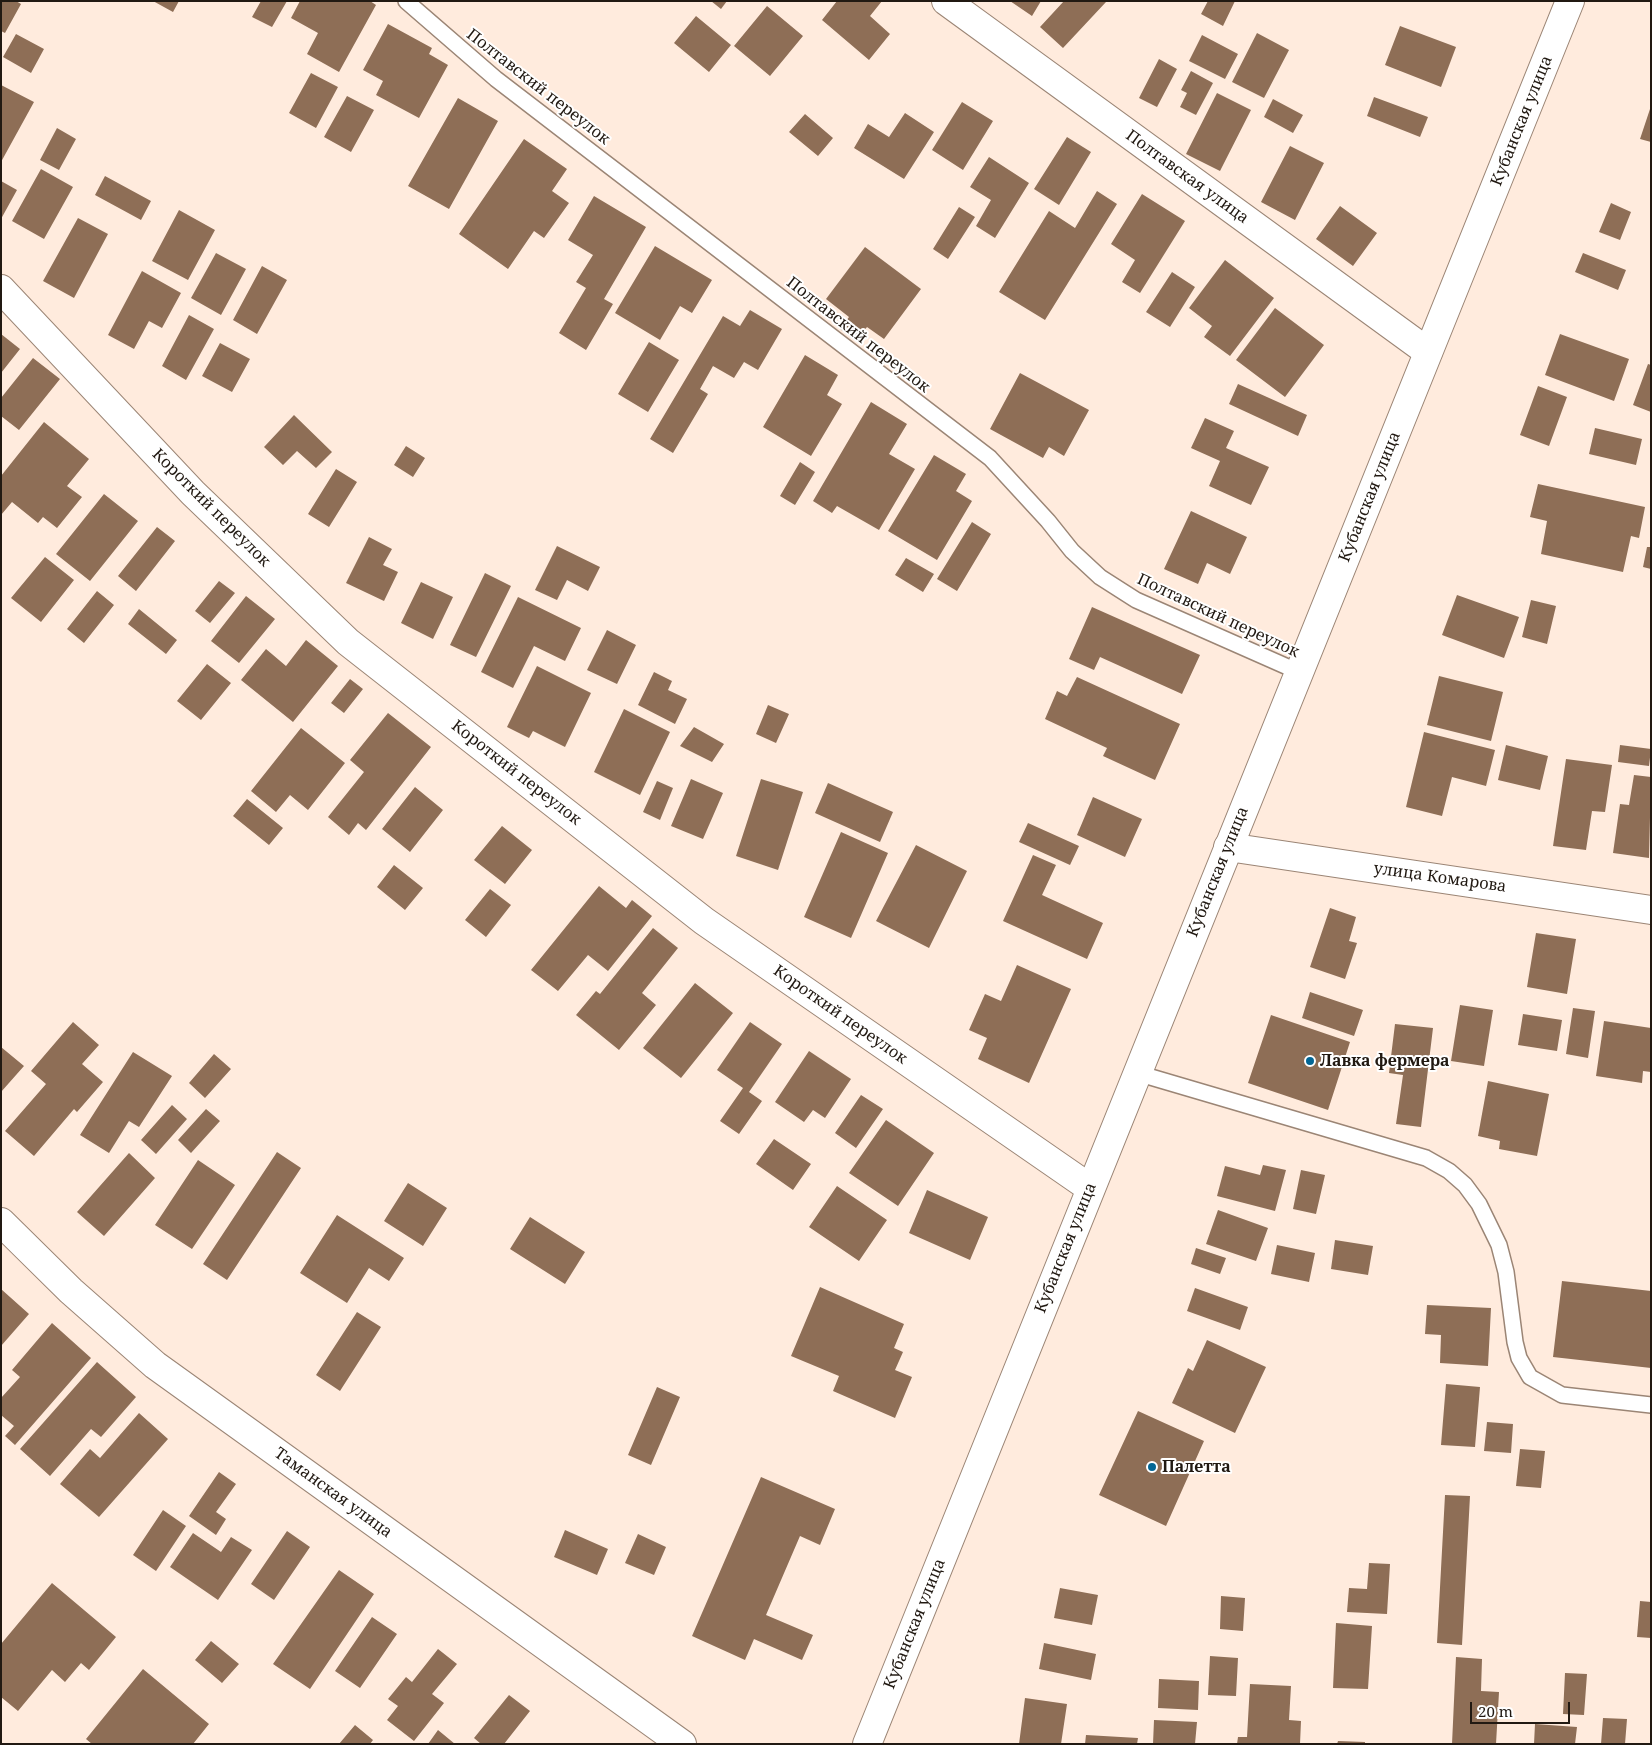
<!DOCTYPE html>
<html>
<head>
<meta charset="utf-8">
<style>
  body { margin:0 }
  #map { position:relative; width:1652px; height:1745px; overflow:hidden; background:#ffebdd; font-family:"Noto Serif",serif }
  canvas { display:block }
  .frame { position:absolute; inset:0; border:2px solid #211912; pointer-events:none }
  .scale { position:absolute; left:1470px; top:1702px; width:100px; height:22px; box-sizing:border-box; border:2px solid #211912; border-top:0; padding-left:6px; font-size:15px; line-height:18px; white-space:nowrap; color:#211912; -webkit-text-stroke:4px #fff; paint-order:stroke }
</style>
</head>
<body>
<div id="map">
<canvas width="1652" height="1745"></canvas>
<div class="frame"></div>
<div class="scale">20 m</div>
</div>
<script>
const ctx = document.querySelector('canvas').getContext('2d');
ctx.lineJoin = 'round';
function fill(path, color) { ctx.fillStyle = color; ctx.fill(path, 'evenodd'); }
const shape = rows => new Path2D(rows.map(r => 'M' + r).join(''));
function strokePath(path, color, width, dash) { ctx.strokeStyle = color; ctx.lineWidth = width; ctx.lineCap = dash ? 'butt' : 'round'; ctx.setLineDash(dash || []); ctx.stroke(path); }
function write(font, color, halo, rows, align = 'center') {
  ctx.font = font + ' "Noto Serif",serif'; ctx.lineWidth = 4; ctx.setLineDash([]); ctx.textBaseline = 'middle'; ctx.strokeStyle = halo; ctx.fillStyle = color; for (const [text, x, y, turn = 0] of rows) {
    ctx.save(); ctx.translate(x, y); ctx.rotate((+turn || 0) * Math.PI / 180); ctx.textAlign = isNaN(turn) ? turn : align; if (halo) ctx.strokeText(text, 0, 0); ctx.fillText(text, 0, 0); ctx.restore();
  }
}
const building = shape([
  [1,1,16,1,21,4,5,33,1,31],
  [153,1,179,1,173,12],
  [261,1,287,1,272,27,252,17],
  [300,1,370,1,376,5,339,72,307,54,318,33,291,18],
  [711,1,727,1,721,9],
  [837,1,882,1,870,16,890,34,869,60,822,20],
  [1010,1,1041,1,1032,16],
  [1064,1,1106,2,1063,48,1040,27],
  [1208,1,1235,1,1223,26,1201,14],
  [767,6,803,36,770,76,734,46],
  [696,16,731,45,709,72,674,43],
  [388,24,432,48,429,54,448,65,419,118,376,95,383,81,363,70],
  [1400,26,1456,47,1441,87,1385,65],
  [1257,33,1289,50,1264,98,1232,82],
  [16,34,44,49,31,73,3,57],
  [1202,35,1238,54,1225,79,1189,61],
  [1159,59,1177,69,1157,107,1139,98],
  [1191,71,1213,83,1196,115,1180,107,1187,93,1181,90],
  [311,73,338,87,316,128,289,113],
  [1,85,34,102,1,162],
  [1217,93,1251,110,1220,171,1186,154],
  [347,96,374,110,351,152,324,137],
  [1374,97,1428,117,1420,137,1367,116],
  [458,98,498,121,449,209,408,186],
  [1273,99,1303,115,1293,133,1264,117],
  [962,102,993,121,963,170,932,150],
  [1650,109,1651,109,1651,142,1640,139],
  [905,113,934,132,904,179,854,148,868,124,889,137],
  [805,114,833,138,818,156,789,132],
  [57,128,76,139,59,170,40,160],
  [1067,137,1091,152,1059,205,1034,189],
  [524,139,567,169,552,191,569,203,544,238,534,231,508,269,459,234],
  [1290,146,1324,163,1295,220,1261,202],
  [989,157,1029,183,995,238,976,226,991,200,970,187],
  [41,169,73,187,44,239,12,221],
  [105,176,151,201,141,220,95,195],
  [1,181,17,190,1,219],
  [1097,191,1117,204,1045,320,999,292,1049,211,1075,228],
  [1142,194,1185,221,1140,293,1122,282,1135,260,1111,244],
  [594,196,646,227,604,299,613,304,586,350,559,333,586,288,576,282,593,255,568,240],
  [1611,203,1631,212,1620,240,1599,232],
  [1340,206,1377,233,1353,266,1316,239],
  [959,207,975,217,948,259,933,249],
  [179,210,215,230,188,280,152,261],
  [78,218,108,234,74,298,43,281],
  [655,246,712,280,692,313,680,306,660,340,615,313],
  [865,247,921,289,884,339,867,327,856,341,840,329,849,317,826,299],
  [216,253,246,269,221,315,191,298],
  [1583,253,1626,270,1618,290,1575,272],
  [1225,260,1274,298,1230,356,1204,337,1212,326,1189,308],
  [262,266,287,280,257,334,233,320],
  [142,271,181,293,162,328,149,321,134,349,108,335],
  [1172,272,1195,287,1170,327,1146,312],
  [1275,308,1324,345,1285,397,1236,360],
  [750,310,782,329,758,370,744,362,734,378,713,366,700,389,708,394,673,453,650,439,723,316,740,326],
  [189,315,214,329,186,380,162,366],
  [1,334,20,349,1,373],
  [1560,334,1629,359,1614,401,1545,375],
  [649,342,679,360,648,412,618,394],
  [220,343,250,359,232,392,202,376],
  [805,355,838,375,827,395,842,404,811,456,763,427],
  [33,358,60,379,19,430,1,416,1,398],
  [1648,364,1651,365,1651,412,1633,405],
  [1020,373,1089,410,1064,456,1049,447,1043,458,990,429],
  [1238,384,1307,415,1298,436,1229,404],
  [1538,386,1567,397,1549,446,1520,435],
  [871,402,907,424,889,454,915,469,879,530,837,506,832,513,813,501],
  [294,415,332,452,316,468,297,451,283,465,264,447],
  [1205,418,1234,431,1226,448,1269,467,1251,505,1209,486,1220,461,1191,448],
  [44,422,89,459,67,486,82,497,57,528,43,517,38,523,12,502,1,515,1,476],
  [1595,428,1642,439,1636,465,1589,454],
  [406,446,425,458,413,477,394,465],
  [934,455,966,474,956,491,972,501,937,560,888,531],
  [800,462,815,472,795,505,780,496],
  [336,469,357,482,329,527,308,514],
  [1538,484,1645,507,1639,538,1631,536,1623,572,1541,554,1547,521,1530,517],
  [104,494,138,521,90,581,56,554],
  [1191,511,1247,537,1230,574,1207,563,1198,584,1164,569],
  [972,522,991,534,957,591,937,579],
  [157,527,175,541,136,591,118,576],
  [369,537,392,549,383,565,398,572,384,601,346,583],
  [557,546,600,567,588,591,567,580,557,600,535,590],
  [1647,547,1651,547,1651,569,1643,567],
  [45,557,74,580,41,622,11,598],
  [906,558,934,574,923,592,895,575],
  [485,573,511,586,476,657,450,645],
  [219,581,235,593,210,623,195,611],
  [421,582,453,597,433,639,401,623],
  [97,591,114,605,84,643,67,629],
  [1457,595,1519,617,1504,658,1442,635],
  [246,596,275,619,239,663,211,641],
  [518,597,581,628,565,661,534,646,513,688,481,672],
  [1531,600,1556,606,1547,644,1522,637],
  [1092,607,1200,655,1182,694,1100,657,1094,670,1069,659],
  [139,609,177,640,166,654,128,624],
  [607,630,636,645,617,684,587,670],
  [306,640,338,666,293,722,241,680,266,649,286,666],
  [207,664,231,683,201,720,177,701],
  [537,666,591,693,565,747,533,731,529,738,507,727],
  [654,672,672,681,668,690,687,699,675,724,638,705],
  [1439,676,1503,692,1491,741,1427,725],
  [1077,677,1180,724,1155,780,1103,756,1107,748,1045,719,1057,691,1067,696],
  [350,679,363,689,344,713,331,703],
  [768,705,789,714,776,743,756,734],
  [624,709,670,732,640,795,594,772],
  [388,713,431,747,366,830,358,823,349,835,328,817,364,772,350,760],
  [694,727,724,744,712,762,680,746],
  [301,728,345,763,308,810,290,795,276,812,251,791],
  [1424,732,1495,750,1486,786,1452,777,1442,816,1406,807],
  [1506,745,1548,756,1540,790,1498,780],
  [1620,745,1651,749,1649,766,1618,762],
  [1566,759,1612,765,1605,812,1592,811,1586,850,1553,846],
  [1634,775,1651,777,1649,858,1613,853,1620,804,1629,805],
  [691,779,723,793,703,839,671,826],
  [761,779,803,792,778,870,736,856],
  [657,781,673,788,660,820,643,812],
  [828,783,893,812,880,842,815,813],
  [415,787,443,810,410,852,382,829],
  [1093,797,1142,819,1125,857,1077,835],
  [247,799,283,828,269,845,233,816],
  [1028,823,1079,846,1070,865,1019,842],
  [502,826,532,850,505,884,474,860],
  [841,832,888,853,851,938,804,917],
  [916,845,967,871,929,948,876,921],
  [1033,855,1056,865,1042,895,1103,923,1087,959,1003,921],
  [394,865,423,888,405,910,377,887],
  [599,886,626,908,632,900,652,916,608,971,588,955,558,991,531,970],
  [490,889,511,905,486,937,465,920],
  [1330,908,1356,917,1349,941,1357,943,1345,979,1310,967],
  [653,928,678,948,642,993,656,1005,619,1050,576,1015,596,991,600,994],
  [1536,933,1576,939,1567,994,1527,987],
  [1017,965,1071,989,1029,1083,978,1059,987,1038,969,1030,985,994,1001,1001],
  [695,983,733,1013,681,1078,643,1048],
  [1310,992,1363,1010,1354,1036,1302,1018],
  [1460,1005,1493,1010,1484,1066,1451,1061],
  [1573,1008,1595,1011,1588,1058,1566,1054],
  [1523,1014,1562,1020,1557,1051,1518,1045],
  [1271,1015,1350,1042,1328,1110,1248,1083],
  [1604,1021,1651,1028,1651,1072,1643,1071,1642,1083,1596,1076],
  [73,1022,99,1045,82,1064,103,1082,77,1112,74,1109,34,1156,5,1131,46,1084,31,1071],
  [750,1022,782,1044,749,1092,762,1101,739,1134,720,1121,743,1088,717,1070],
  [1395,1024,1433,1028,1421,1127,1396,1124,1403,1075,1389,1073],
  [1,1047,24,1066,1,1092],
  [809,1051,851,1079,825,1118,813,1110,804,1122,775,1102],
  [133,1052,172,1076,139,1127,129,1121,109,1153,80,1135],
  [214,1054,231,1069,205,1098,189,1083],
  [1488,1081,1549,1094,1537,1156,1499,1149,1500,1141,1478,1136],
  [861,1095,883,1109,856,1148,835,1133],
  [172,1105,187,1119,156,1154,141,1140],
  [206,1109,220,1121,191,1153,178,1140],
  [886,1120,934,1153,898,1206,849,1173],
  [774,1139,811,1164,793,1190,756,1164],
  [277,1152,301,1168,227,1280,203,1264],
  [129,1153,155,1178,104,1236,77,1212],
  [198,1160,235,1185,192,1249,155,1225],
  [1263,1165,1286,1170,1275,1211,1217,1196,1225,1166,1260,1175],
  [1301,1170,1325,1175,1316,1214,1293,1209],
  [408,1183,447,1208,423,1246,384,1221],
  [837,1186,887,1220,859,1261,809,1227],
  [927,1190,988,1217,970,1260,909,1233],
  [1218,1210,1268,1228,1256,1261,1206,1244],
  [337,1215,404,1258,389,1281,369,1268,347,1303,300,1273],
  [530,1217,585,1252,565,1284,510,1249],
  [1335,1240,1373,1246,1368,1275,1331,1269],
  [1277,1245,1315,1253,1309,1282,1271,1274],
  [1196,1248,1226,1258,1220,1274,1191,1264],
  [1562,1281,1651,1291,1651,1368,1553,1357],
  [820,1287,904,1324,894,1348,903,1352,895,1370,912,1377,895,1418,833,1391,839,1376,791,1356],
  [1195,1288,1248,1307,1240,1330,1187,1311],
  [1,1289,29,1314,1,1346],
  [1427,1305,1491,1308,1488,1366,1440,1363,1441,1335,1425,1334],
  [357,1312,381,1327,340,1391,316,1375],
  [52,1323,91,1358,15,1445,5,1436,14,1426,1,1415,1,1398,20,1377,12,1370],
  [1207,1340,1266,1367,1235,1433,1172,1403,1188,1368,1193,1371],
  [97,1362,136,1397,101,1437,91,1429,50,1476,20,1449],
  [1446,1384,1480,1387,1475,1447,1441,1445],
  [657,1387,680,1397,651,1465,628,1455],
  [1138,1411,1204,1441,1166,1526,1099,1495],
  [139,1413,168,1439,99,1517,60,1484,90,1449,100,1458],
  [1487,1422,1513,1424,1511,1453,1484,1451],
  [1520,1449,1545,1451,1541,1488,1516,1486],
  [219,1472,236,1484,216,1512,226,1519,216,1535,189,1516],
  [761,1477,835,1509,820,1545,800,1536,766,1615,813,1635,802,1660,754,1639,745,1660,692,1636],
  [1445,1495,1470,1496,1462,1645,1437,1643],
  [163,1510,186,1526,156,1571,133,1555],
  [565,1530,608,1549,597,1575,554,1557],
  [287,1531,310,1547,274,1600,251,1584],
  [193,1533,221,1552,231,1537,252,1550,218,1600,170,1567],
  [638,1534,666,1547,654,1575,625,1563],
  [1369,1563,1390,1564,1387,1614,1347,1612,1349,1588,1367,1589],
  [339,1570,374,1594,310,1689,273,1664],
  [52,1583,116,1637,89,1670,81,1663,65,1682,52,1670,18,1711,1,1697,1,1644],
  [1060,1588,1098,1595,1092,1625,1054,1618],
  [1221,1596,1245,1598,1243,1631,1220,1629],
  [1640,1601,1651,1602,1651,1638,1637,1637],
  [372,1617,397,1634,360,1688,335,1671],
  [1336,1623,1372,1626,1368,1689,1333,1688],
  [211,1641,239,1664,222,1683,195,1660],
  [1044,1643,1096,1654,1091,1680,1039,1669],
  [438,1649,457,1664,432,1694,444,1703,414,1741,387,1720,398,1706,388,1699,406,1677,412,1682],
  [1210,1656,1238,1658,1236,1696,1208,1695],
  [1456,1657,1482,1659,1481,1691,1499,1692,1496,1744,1452,1744],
  [143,1669,209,1724,193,1744,92,1744,86,1739],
  [1565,1673,1587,1674,1584,1715,1563,1714],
  [1159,1679,1199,1681,1198,1710,1158,1708],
  [1250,1684,1291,1686,1289,1720,1301,1721,1300,1744,1237,1744,1238,1737,1247,1737],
  [509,1695,530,1711,504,1744,481,1744,474,1738],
  [1025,1698,1067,1704,1061,1744,1019,1744],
  [1603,1718,1627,1719,1625,1744,1601,1744],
  [1154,1720,1197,1722,1195,1744,1153,1744],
  [1535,1724,1577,1727,1575,1744,1534,1744],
  [355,1725,373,1740,370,1744,339,1744],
  [438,1730,455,1744,428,1744],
  [1086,1735,1138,1738,1137,1744,1085,1744],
  [1338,1741,1365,1742,1365,1744,1337,1744]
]);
const service = shape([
  [406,1,496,79,990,458,1048,521,1072,551,1100,577,1136,600,1299,672],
  [1137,1073,1426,1158,1449,1171,1465,1185,1479,1204,1499,1245,1506,1272,1515,1342,1519,1358,1530,1377,1562,1395,1651,1405]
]);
const minor = shape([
  [946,1,1428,352],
  [1,289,193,493,348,642,704,921,1090,1188],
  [1228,847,1651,910]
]);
const tertiary = shape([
  [1,1222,71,1291,155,1365,682,1744],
  [867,1744,1570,1]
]);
const markers = [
  [1310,1061,5,"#026695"],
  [1152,1467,5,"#026695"]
];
const streetNames = [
  ["Полтавский переулок",538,87,38],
  ["Кубанская улица",1522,121,-68],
  ["Полтавская улица",1187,177,36],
  ["Полтавский переулок",858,335,38],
  ["Кубанская улица",1370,497,-68],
  ["Короткий переулок",211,508,45],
  ["Полтавский переулок",1218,616,25],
  ["Короткий переулок",516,773,38],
  ["Кубанская улица",1218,872,-68],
  ["улица Комарова",1440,878,8],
  ["Короткий переулок",840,1015,35],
  ["Кубанская улица",1066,1248,-68],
  ["Таманская улица",333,1493,36],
  ["Кубанская улица",915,1624,-68]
];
const poiNames = [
  ["Лавка фермера",1320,1061],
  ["Палетта",1162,1467]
];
fill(building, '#8e6e56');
strokePath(service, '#9b8575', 18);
strokePath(minor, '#9b8575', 30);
strokePath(tertiary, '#9b8575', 30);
strokePath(service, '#fff', 15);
strokePath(minor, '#fff', 28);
strokePath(tertiary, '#fff', 28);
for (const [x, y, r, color] of markers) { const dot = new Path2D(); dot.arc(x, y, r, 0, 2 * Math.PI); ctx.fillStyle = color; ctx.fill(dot); strokePath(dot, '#fff', 2); }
write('16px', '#211912', '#fff', streetNames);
write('bold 16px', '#211912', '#fff', poiNames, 'left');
</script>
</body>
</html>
